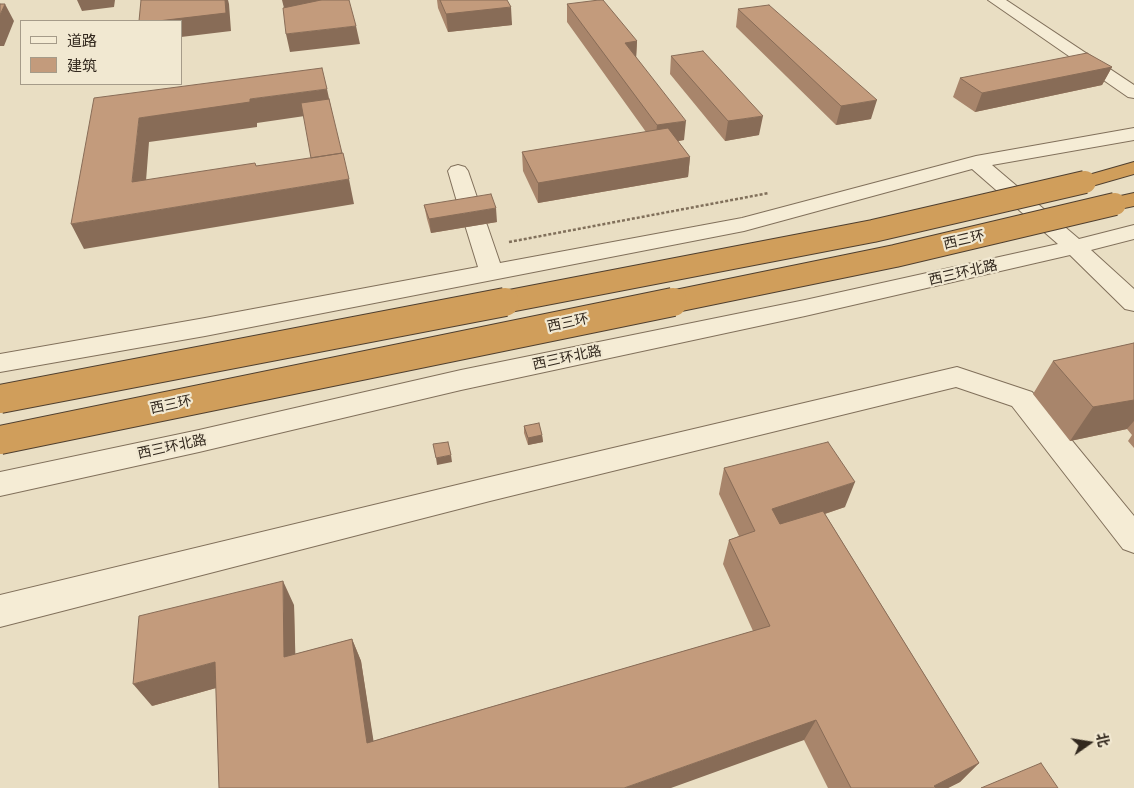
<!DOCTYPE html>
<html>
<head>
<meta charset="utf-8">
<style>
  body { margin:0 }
  #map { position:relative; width:1134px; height:788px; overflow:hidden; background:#e9dec3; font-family:Literata,"Noto Sans SC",serif }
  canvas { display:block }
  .legend { position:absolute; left:20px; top:20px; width:162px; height:65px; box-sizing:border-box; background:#f1e8d1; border:1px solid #a59b89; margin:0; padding:6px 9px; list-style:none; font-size:15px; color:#32281e }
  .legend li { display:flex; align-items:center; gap:10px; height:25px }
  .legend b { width:25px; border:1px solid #a59b89 }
  .north { position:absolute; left:1064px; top:718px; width:50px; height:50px; -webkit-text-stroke:4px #f1e8d1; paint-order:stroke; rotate:77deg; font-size:14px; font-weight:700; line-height:20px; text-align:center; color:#32281e }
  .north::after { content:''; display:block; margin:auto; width:18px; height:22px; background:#32281e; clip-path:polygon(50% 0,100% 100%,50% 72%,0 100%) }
</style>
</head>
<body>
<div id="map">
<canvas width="1134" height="788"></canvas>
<ul class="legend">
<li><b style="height:6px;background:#f5ecd5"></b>道路</li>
<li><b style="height:14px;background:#c39b7c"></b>建筑</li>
</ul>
<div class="north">北</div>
</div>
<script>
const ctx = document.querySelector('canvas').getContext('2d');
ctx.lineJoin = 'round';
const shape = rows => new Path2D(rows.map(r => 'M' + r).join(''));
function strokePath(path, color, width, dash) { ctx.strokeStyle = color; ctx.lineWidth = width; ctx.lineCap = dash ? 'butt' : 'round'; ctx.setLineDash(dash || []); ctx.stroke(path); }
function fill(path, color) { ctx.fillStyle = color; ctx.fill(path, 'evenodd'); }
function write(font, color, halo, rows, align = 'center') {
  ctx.font = font + ' Literata,"Noto Sans SC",serif'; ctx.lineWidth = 4.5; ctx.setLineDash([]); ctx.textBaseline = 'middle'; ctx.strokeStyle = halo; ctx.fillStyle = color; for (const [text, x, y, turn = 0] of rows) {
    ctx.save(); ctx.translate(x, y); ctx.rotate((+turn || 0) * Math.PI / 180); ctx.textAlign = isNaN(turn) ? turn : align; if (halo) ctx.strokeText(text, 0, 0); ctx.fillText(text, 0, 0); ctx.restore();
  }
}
const path = shape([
  [509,242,769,193]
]);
const minor = shape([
  [988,0,1006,0,1134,85,1134,98,1128,97,988,0],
  [1134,128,1134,140,992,165,1079,239,1134,225,1134,239,1091,250,1134,289,1134,311,1125,309,1070,255,805,316,461,390,199,452,0,496,0,472,199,430,461,370,805,300,1058,244,972,169,744,231,205,336,0,372,0,354,205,318,478,267,465,225,468,220,476,218,484,220,487,225,500,263,742,218,976,156,1134,128],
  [458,165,465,167,468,171,482,212,479,217,471,219,463,217,460,212,448,171,451,167,458,165],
  [957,367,1032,392,1134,516,1134,553,1123,549,1012,406,956,387,490,501,0,627,0,595,490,477,957,367]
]);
const highway = shape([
  [1134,162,1134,174,1085,188,1078,186,1075,182,1078,178,1134,162],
  [1134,193,1134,206,1115,210,1107,209,1104,204,1107,199,1134,193]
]);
const highwayBridgeFar1 = shape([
  [499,303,873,231,1085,182],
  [666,303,895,256,1115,204]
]);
const highwayBridge = shape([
  [0,399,505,302],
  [0,440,673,302]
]);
const wall = shape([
  [437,0,507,0,512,25,448,32,438,8],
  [567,4,637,41,636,57,684,140,678,141,690,157,688,177,538,203,523,171,522,152,646,132,567,22],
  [738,9,871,119,836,125,736,27],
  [671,56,759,135,725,141,670,74],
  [1112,67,1102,85,975,112,953,97,960,78],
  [424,205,497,222,431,233,427,219],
  [1134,343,1134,448,1128,441,1132,435,1127,429,1070,441,1033,394,1053,361],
  [524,426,542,435,543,442,528,445,524,433],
  [724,468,845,507,825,514,979,763,960,782,948,788,828,788,804,740,219,788,216,688,152,706,294,605,295,654,352,639,361,661,373,741,753,631,723,564,729,540,739,536,719,494]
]);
const shadedWall = shape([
  [77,0,115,0,114,7,82,11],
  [225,0,228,0,229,4,231,31,181,37,181,21,158,21],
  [282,0,349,0,285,12],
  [5,4,14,21,4,46,0,46,0,15],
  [511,7,512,25,448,32,446,14],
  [356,26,360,44,290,52,286,34],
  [637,41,636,60,625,43],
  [1112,67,1102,85,975,112,982,93],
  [327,89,332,112,257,123,257,127,149,142,144,207,132,182,139,118,250,99],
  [877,100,871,119,836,125,841,106],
  [763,116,759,135,725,141,728,121],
  [686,121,684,140,655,145,657,125],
  [690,157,688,177,538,203,538,183],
  [349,179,354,204,84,249,71,224],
  [496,208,497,222,431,233,429,219],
  [1134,400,1134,421,1127,429,1070,441,1093,407],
  [542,435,543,442,528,445,528,438],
  [451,455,452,462,437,465,436,458],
  [855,482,845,507,764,534,772,509],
  [283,581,294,605,296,679,284,657],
  [352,639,361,661,377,763,367,743],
  [215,662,230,684,152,706,133,684],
  [816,720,804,740,671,788,624,788],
  [979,763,960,782,948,788,932,788,934,786]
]);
const building = shape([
  [141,0,225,0,226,13,158,21,139,21,141,0],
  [321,0,349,0,356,26,286,34,283,8,321,0],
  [440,0,507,0,511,7,446,14,440,0],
  [599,0,603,0,637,41,625,43,686,121,657,125,567,4,599,0],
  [0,4,5,4,0,15,0,4],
  [769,5,877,100,841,106,738,9,769,5],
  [703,51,763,116,728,121,671,56,703,51],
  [1087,53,1112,67,982,93,960,78,1087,53],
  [322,68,327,89,250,99,250,102,139,118,132,182,255,163,256,166,343,153,349,179,71,224,94,98,322,68],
  [329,99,342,153,311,158,301,103,329,99],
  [668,128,690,157,538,183,522,152,668,128],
  [491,194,496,208,429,219,424,205,491,194],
  [1134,343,1134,400,1093,407,1053,361,1134,343],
  [539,423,542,435,528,438,524,426,539,423],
  [448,442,451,455,436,458,433,444,448,442],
  [828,442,855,482,772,509,780,524,823,511,979,763,934,786,936,788,851,788,816,720,624,788,219,788,215,662,133,684,139,616,283,581,284,657,352,639,367,743,770,626,729,540,755,531,724,468,828,442],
  [1041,763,1058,788,981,788,1041,763]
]);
const streetNames = [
  ["西三环",964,240,-13],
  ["西三环北路",963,273,-13],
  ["西三环",568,323,-12],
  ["西三环北路",567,358,-12],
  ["西三环",171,405,-12],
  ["西三环北路",172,447,-12]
];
strokePath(minor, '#81705b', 2);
strokePath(highway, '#4f3f2f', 2);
strokePath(path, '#81705b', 2.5, [3, 2]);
fill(minor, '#f5ecd5');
fill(highway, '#d09e5b');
strokePath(highwayBridgeFar1, '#4f3f2f', 24, []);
strokePath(highwayBridge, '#4f3f2f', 30, []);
strokePath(highwayBridgeFar1, '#d09e5b', 22);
strokePath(highwayBridge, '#d09e5b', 28);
fill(wall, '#a8856b');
fill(shadedWall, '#886c57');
fill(building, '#c39b7c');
strokePath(building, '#886c57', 1);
write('14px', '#32281e', '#f1e8d1', streetNames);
</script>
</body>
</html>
